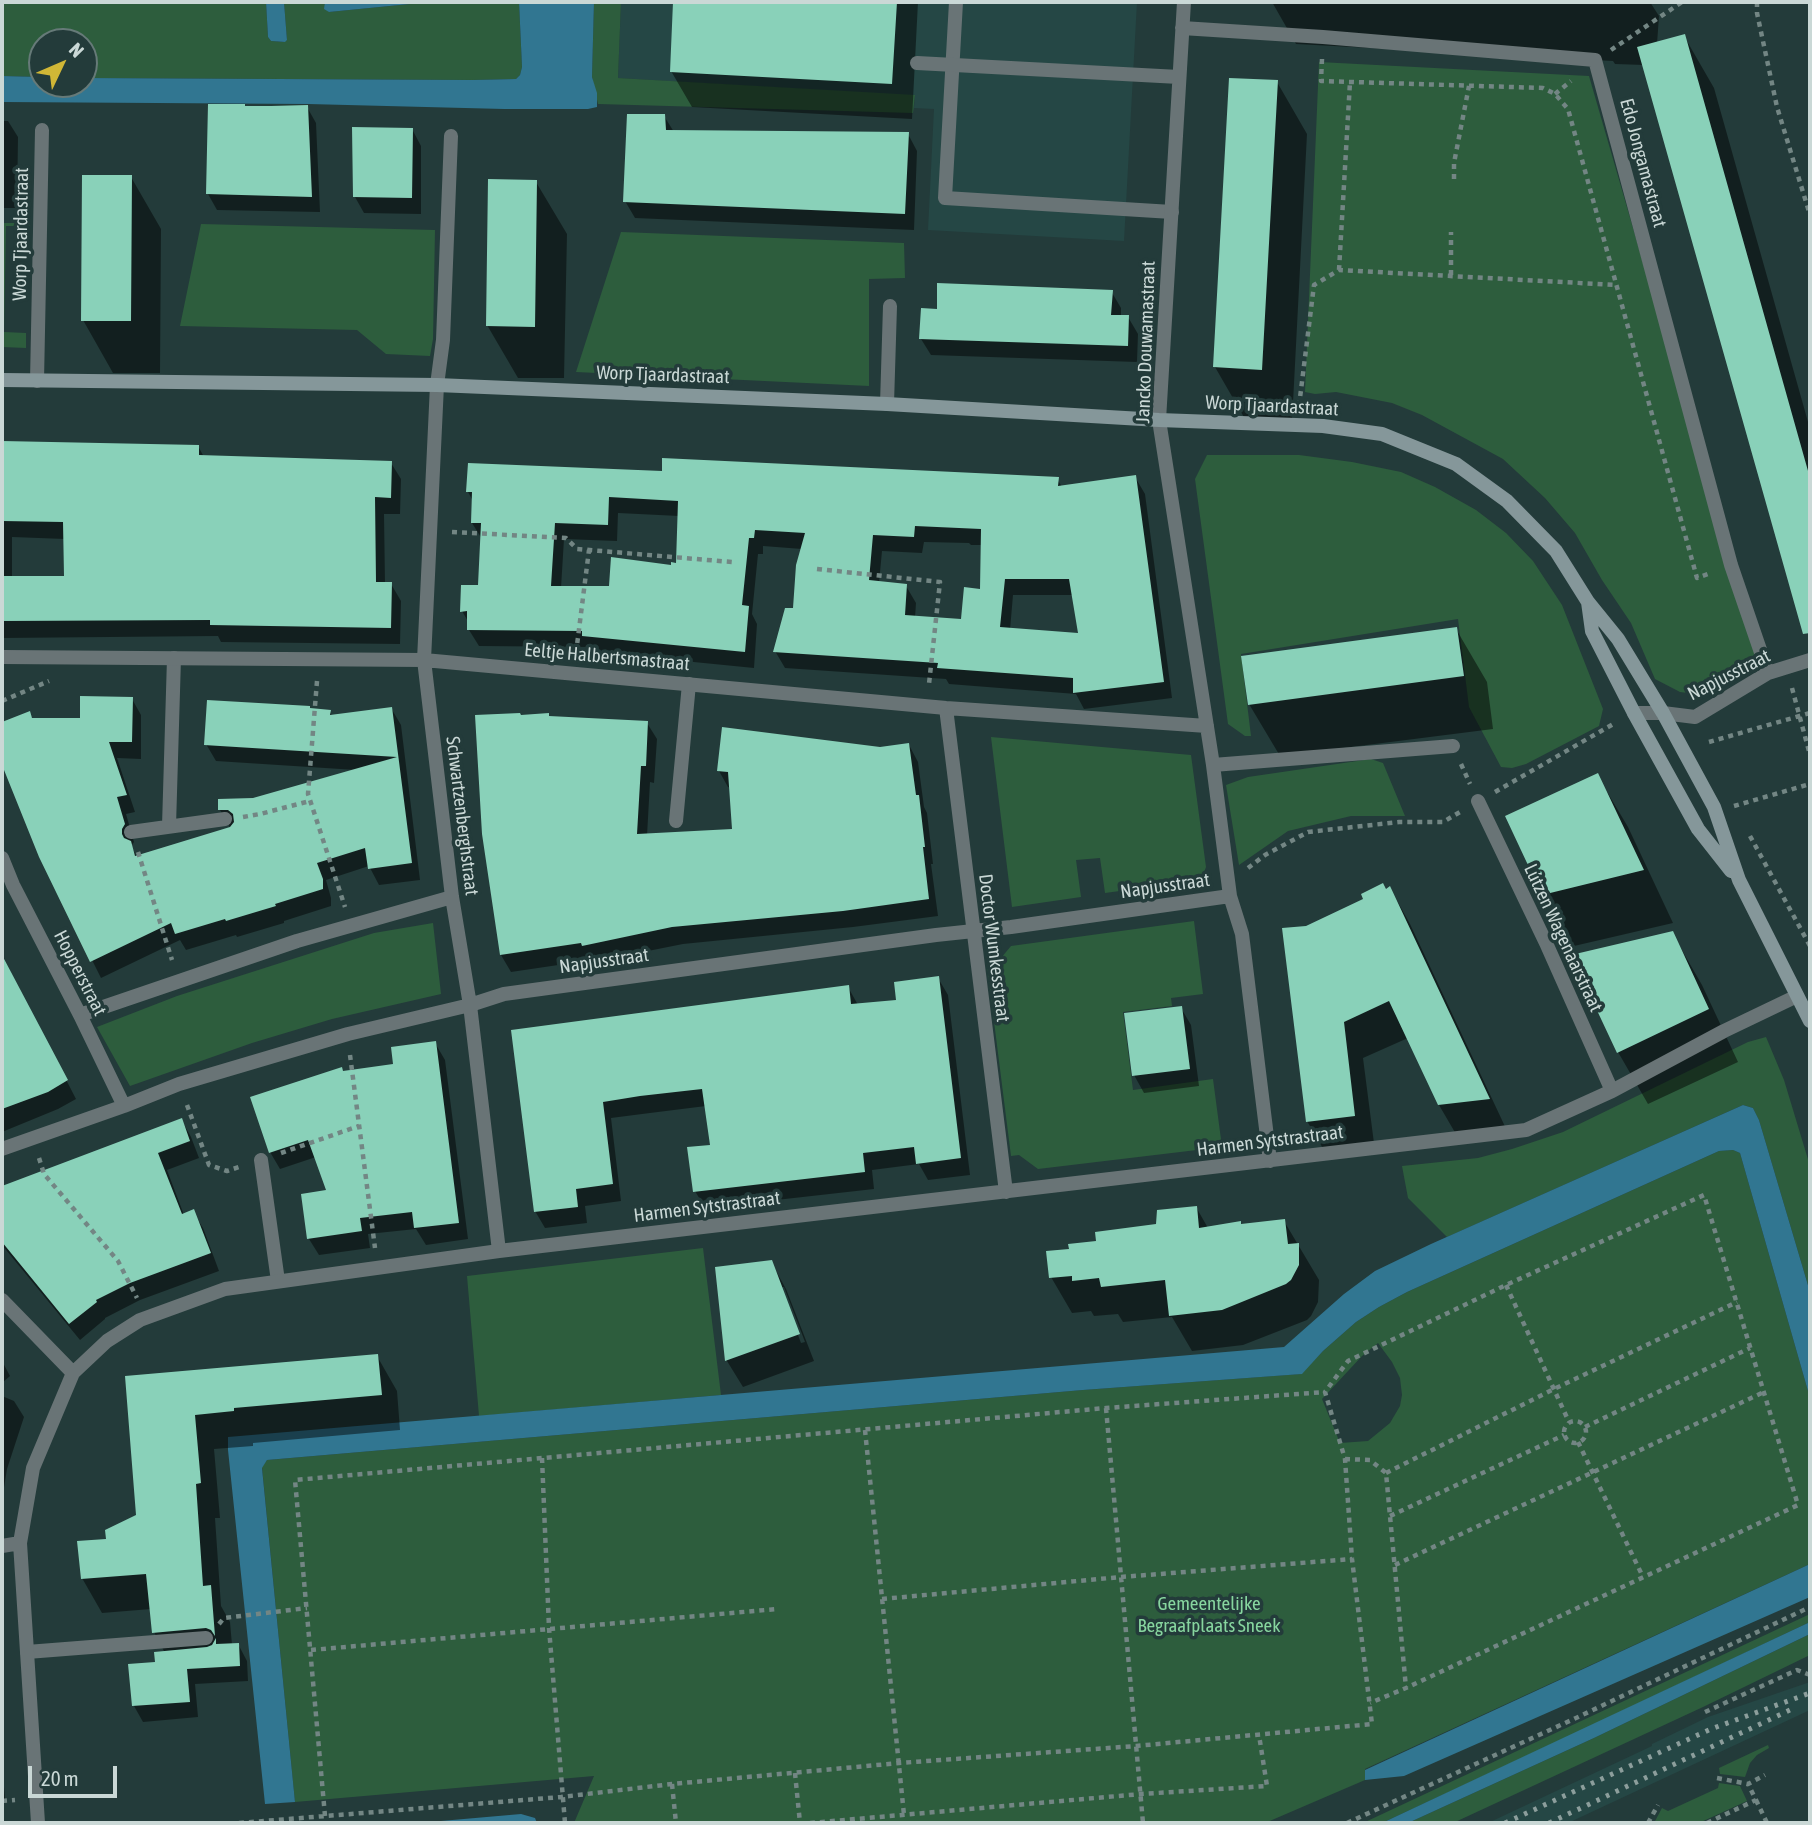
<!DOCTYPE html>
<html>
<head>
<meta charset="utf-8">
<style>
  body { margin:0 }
  #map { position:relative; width:1812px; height:1825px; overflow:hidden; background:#233b3a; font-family:"Asap Condensed",sans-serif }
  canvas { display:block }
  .frame { position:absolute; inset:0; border:4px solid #cad8d6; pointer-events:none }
  .north { position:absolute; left:28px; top:28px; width:70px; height:70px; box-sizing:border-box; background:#233b3a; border:2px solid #667a78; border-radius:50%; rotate:46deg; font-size:19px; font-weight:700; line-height:28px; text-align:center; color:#cad8d6 }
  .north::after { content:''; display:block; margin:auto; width:24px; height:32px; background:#d0b736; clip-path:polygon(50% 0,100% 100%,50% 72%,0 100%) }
  .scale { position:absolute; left:28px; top:1766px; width:89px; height:32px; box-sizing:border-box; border:4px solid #cad8d6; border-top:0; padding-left:9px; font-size:21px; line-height:24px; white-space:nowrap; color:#cad8d6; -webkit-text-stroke:5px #233b3a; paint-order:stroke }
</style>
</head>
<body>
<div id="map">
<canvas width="1812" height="1825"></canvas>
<div class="frame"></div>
<div class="north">N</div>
<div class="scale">20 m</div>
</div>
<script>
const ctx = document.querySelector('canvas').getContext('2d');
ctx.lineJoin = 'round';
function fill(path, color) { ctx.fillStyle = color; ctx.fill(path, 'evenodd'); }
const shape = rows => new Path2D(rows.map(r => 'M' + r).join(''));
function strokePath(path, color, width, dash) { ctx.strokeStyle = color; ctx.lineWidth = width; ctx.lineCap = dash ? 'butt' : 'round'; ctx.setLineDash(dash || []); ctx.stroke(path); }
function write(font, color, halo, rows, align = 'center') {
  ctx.font = font + ' "Asap Condensed",sans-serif'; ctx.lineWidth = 7; ctx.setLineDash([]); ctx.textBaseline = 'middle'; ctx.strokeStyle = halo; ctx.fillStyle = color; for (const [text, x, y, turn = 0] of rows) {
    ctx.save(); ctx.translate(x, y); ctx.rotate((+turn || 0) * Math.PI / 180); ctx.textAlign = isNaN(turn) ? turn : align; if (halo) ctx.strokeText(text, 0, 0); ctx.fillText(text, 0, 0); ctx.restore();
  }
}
const built = shape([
  [621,2,1137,2,1124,241,928,230,934,109,914,108,915,96,618,78],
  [1810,1682,1810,1710,1568,1823,1488,1823,1652,1746,1652,1744,1708,1717]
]);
const green = shape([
  [2,2,266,2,268,37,271,41,284,42,287,40,284,2,325,2,324,3,329,12,430,2,519,2,522,67,520,75,516,79,472,80,84,78,84,42,42,42,42,77,2,76],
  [594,2,621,2,618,78,915,95,913,113,598,104,592,77],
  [1319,62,1589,76,1760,667,1744,672,1716,690,1696,694,1680,692,1655,679,1631,623,1602,580,1575,533,1545,498,1503,459,1422,415,1392,403,1336,392,1315,394,1305,392],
  [2,223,30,223,30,226,6,226,4,332,26,333,26,348,2,347],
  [201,224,435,230,433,339,430,356,386,354,357,330,180,326],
  [621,232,904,243,905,278,869,279,869,386,576,372],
  [1207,455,1299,455,1352,462,1401,472,1435,487,1476,510,1506,533,1533,561,1562,605,1603,709,1599,726,1526,764,1512,768,1501,767,1469,707,1458,619,1241,654,1251,736,1245,736,1228,724,1195,479],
  [991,737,1191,755,1206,867,1202,878,1193,881,1105,893,1100,858,1076,860,1081,897,1012,907],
  [1371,759,1383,763,1405,816,1351,816,1288,831,1239,865,1226,785,1248,777],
  [1194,921,1203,994,1171,998,1172,1006,1123,1012,1133,1090,1213,1079,1222,1147,1038,1169,1019,1155,1011,1156,987,966,996,964,1011,946],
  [433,923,441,994,332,1019,252,1043,130,1086,97,1027,177,996,374,933],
  [1766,1037,1784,1080,1810,1166,1810,1292,1759,1120,1753,1108,1743,1105,1447,1237,1408,1198,1402,1166,1478,1158,1512,1149,1563,1132,1748,1042],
  [1733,1150,1740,1153,1810,1398,1810,1564,1365,1769,1365,1780,1265,1823,574,1823,594,1776,295,1802,262,1467,267,1460,1083,1390,1301,1374,1323,1351,1356,1322,1379,1307,1407,1292,1719,1151],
  [1378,1343,1392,1362,1400,1378,1402,1395,1400,1406,1390,1423,1368,1441,1340,1443,1322,1399,1362,1356],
  [703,1248,721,1395,479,1416,467,1276],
  [1810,1614,1810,1622,1580,1731,1382,1823,1363,1823],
  [1810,1634,1810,1655,1703,1707,1453,1823,1408,1823,1594,1738],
  [1768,1745,1769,1748,1757,1755,1750,1763,1745,1777,1720,1774,1719,1768],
  [1719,1783,1740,1786,1747,1801,1699,1823,1654,1823,1662,1808,1668,1811,1718,1788]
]);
const water = shape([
  [266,2,284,2,287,40,285,42,271,41,268,37],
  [325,2,430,2,329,12,324,9],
  [519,2,594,2,592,77,597,93,597,107,588,109,504,109,308,104,2,102,2,76,42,77,42,84,84,84,84,78,472,80,516,79,520,75,522,67],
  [1743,1105,1753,1108,1759,1120,1810,1292,1810,1398,1740,1153,1733,1150,1719,1151,1407,1292,1379,1307,1356,1322,1323,1351,1302,1374,1083,1390,267,1460,262,1468,295,1802,265,1804,228,1450,228,1437,1284,1347,1344,1294,1375,1271,1431,1244],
  [1810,1564,1810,1597,1404,1776,1365,1780,1365,1770],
  [1810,1622,1810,1634,1594,1738,1408,1823,1382,1823],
  [521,1814,535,1818,537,1823,418,1823]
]);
const shadow = shape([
  [675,2,918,2,912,119,692,107,671,71],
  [1272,2,1650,2,1659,16,1657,44,1684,36,1714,88,1810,429,1810,628,1797,605,1644,65,1615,64,1613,61,1296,44],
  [1277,82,1307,134,1292,422,1245,419,1215,367],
  [245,107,307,107,316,123,320,212,217,210,208,194],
  [664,116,674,132,908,134,917,151,914,230,635,218,625,201],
  [2,121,8,121,18,137,17,208,2,208],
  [412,129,421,146,421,214,364,213,355,197],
  [131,177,161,229,160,373,113,373,83,320],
  [536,182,567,234,564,378,518,378,487,325],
  [1111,291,1121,308,1121,317,1128,317,1138,334,1137,362,931,355,921,339,938,311],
  [2,443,198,446,204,457,391,463,401,479,400,514,384,514,385,584,391,584,401,601,400,644,221,642,218,636,2,638],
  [12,537,65,539,66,577,12,578],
  [663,473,1057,479,1062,487,1135,477,1145,494,1172,698,1084,709,1076,694,949,684,946,679,785,668,775,651,795,610,802,549,763,546,763,554,758,554,752,614,757,624,754,668,593,652,590,647,479,646,469,630,469,623,462,611,480,587,482,539,472,523,473,501,468,492],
  [618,513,679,516,677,565,610,588,561,588,564,539,617,541],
  [924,542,969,543,971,545,983,545,981,591,962,620,915,618,916,603,906,586,879,583,882,551,922,553],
  [1013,595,1073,595,1080,635,1010,630],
  [1456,629,1487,682,1493,729,1280,756,1249,704],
  [132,699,141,715,141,759,117,758,135,812,126,814,134,842,131,846,137,857,231,829,220,810,356,770,216,761,206,744,311,710,330,711,332,716,391,708,401,725,420,880,379,885,369,866,326,880,331,898,331,906,284,921,284,923,237,937,236,935,186,950,180,940,101,978,40,856,2,759,2,724,29,713,33,720,82,720],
  [521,716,647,723,657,739,654,783,650,782,647,836,734,831,731,788,728,787,719,771,909,745,918,762,924,807,927,813,933,864,931,864,938,916,853,927,683,944,593,962,592,960,511,972,501,955,484,832],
  [1597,775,1628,827,1673,923,1574,946,1544,894],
  [1390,888,1410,924,1509,1135,1460,1141,1439,1105,1408,1038,1363,1058,1375,1151,1328,1157,1307,1121,1386,891],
  [1672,933,1702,985,1738,1062,1648,1104,1618,1052],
  [2,955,76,1099,58,1109,2,1132],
  [938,978,948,995,970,1175,928,1180,919,1164,872,1170,874,1189,705,1208,695,1191,712,1146,706,1106,650,1113,611,1118,621,1201,585,1206,587,1223,545,1228,535,1211,513,1032,848,987,858,1005,898,1002],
  [1181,1008,1191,1025,1199,1086,1144,1093,1134,1075],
  [435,1043,445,1060,468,1239,426,1245,416,1229,368,1234,370,1248,319,1255,309,1239,303,1196,328,1192,316,1157,280,1169,270,1152,342,1072,395,1065],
  [182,1121,191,1137,199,1158,167,1170,184,1215,193,1212,203,1228,219,1271,140,1300,105,1318,105,1319,80,1340,2,1245,2,1185,4,1187],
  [1196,1207,1208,1228,1284,1221,1319,1280,1318,1302,1311,1316,1307,1320,1243,1345,1192,1351,1172,1317,1123,1322,1118,1314,1094,1316,1091,1311,1072,1313,1051,1277,1071,1250,1158,1226],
  [771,1262,786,1289,814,1361,743,1387,727,1361,717,1268],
  [780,1287,784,1287,805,1342,801,1343],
  [377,1356,397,1391,400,1430,253,1443,253,1446,214,1449,220,1518,215,1518,221,1606,230,1622,232,1645,238,1644,247,1661,248,1681,195,1684,198,1717,143,1722,134,1706,157,1664,165,1653,154,1632,151,1609,102,1613,82,1578,108,1541,138,1516,127,1378],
  [2,1361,10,1376,2,1383],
  [2,1396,14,1401,24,1417,7,1469,2,1500],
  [2,1763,5,1799,2,1799]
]);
const building = shape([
  [673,2,897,2,892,84,670,72],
  [1685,34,1810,478,1810,633,1803,634,1637,47],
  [1229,78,1278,80,1262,370,1213,367],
  [208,104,245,104,245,106,271,106,308,105,312,197,206,194],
  [627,114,665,114,666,130,909,132,905,214,623,202],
  [352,127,413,128,412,198,353,197],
  [82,175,132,175,131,321,81,321],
  [488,179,537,180,535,327,486,326],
  [937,283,1113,290,1111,315,1129,315,1128,346,919,339,921,308,937,309],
  [2,441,199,445,199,455,392,461,391,498,375,497,376,582,392,582,391,628,210,625,210,620,2,621,2,576,64,576,63,522,2,521],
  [662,458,1059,477,1058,486,1136,475,1164,682,1073,693,1073,678,937,668,938,663,773,652,785,608,793,608,796,565,805,533,755,530,754,538,749,538,742,605,749,606,745,652,582,636,582,631,467,630,467,611,460,612,461,585,478,585,481,523,471,523,472,492,466,492,468,463,662,471],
  [609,497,678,501,676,563,671,562,671,565,611,557,609,586,551,586,555,523,608,525],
  [915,526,981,529,980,589,964,587,961,619,905,615,907,584,869,580,873,535,914,537],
  [1005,579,1069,579,1078,633,1000,627],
  [1457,627,1464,676,1248,705,1241,656],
  [80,696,133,697,132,742,109,742,127,795,117,797,125,824,122,829,122,834,124,838,131,841,135,856,230,827,234,822,233,814,228,810,218,810,218,799,253,798,397,757,204,745,207,700,310,706,310,708,331,710,330,715,392,707,412,863,368,869,365,848,317,863,323,879,323,889,275,904,276,906,226,921,225,919,175,934,171,923,90,962,39,857,2,765,2,722,30,711,32,718,80,718],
  [520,713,521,715,549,713,549,716,648,721,646,766,641,766,637,834,732,829,728,772,717,771,722,727,880,747,909,743,916,795,919,795,925,847,923,847,929,899,843,911,672,927,582,946,581,943,500,955,482,834,475,715],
  [1598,773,1644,870,1542,895,1505,816],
  [1383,883,1386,889,1390,886,1490,1099,1438,1105,1389,1001,1344,1022,1355,1116,1306,1122,1282,928,1306,926,1363,899,1361,894],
  [1673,931,1709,1009,1617,1053,1571,955],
  [2,955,68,1080,48,1092,2,1109],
  [939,976,961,1158,916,1164,914,1147,863,1153,865,1172,693,1192,687,1147,710,1145,702,1089,640,1096,603,1102,613,1184,576,1189,578,1207,534,1212,511,1030,849,985,851,1004,896,1000,894,982],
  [1182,1006,1190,1069,1132,1076,1124,1013],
  [436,1041,459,1223,414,1228,412,1212,360,1218,362,1231,307,1239,301,1194,326,1190,308,1140,269,1153,250,1097,342,1067,343,1071,393,1064,391,1047],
  [182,1118,190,1141,158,1153,182,1214,194,1209,211,1253,130,1283,96,1300,97,1302,69,1324,2,1242,2,1186],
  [1197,1206,1199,1228,1241,1221,1241,1224,1285,1219,1288,1244,1299,1243,1299,1265,1291,1280,1286,1284,1222,1310,1169,1316,1165,1280,1101,1287,1099,1278,1072,1281,1072,1276,1049,1278,1046,1251,1069,1249,1068,1244,1096,1241,1095,1232,1156,1224,1157,1210],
  [772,1260,800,1334,725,1361,715,1267],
  [378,1354,382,1395,234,1408,234,1411,195,1415,201,1483,196,1484,203,1586,211,1585,215,1636,211,1630,206,1628,152,1633,146,1574,81,1579,77,1541,106,1539,105,1530,136,1515,125,1376],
  [216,1638,216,1644,239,1643,240,1666,187,1669,190,1702,132,1706,128,1664,155,1662,154,1652,207,1647,212,1645]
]);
const path = shape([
  [1757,2,1757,13,1777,107,1810,215],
  [1611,50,1682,2],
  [1322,59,1321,81,1543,88,1555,94,1568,109,1697,578,1711,573],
  [1555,94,1571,81],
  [1454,179,1454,163,1469,86],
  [1339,270,1350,82],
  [1451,275,1451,232],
  [1299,406,1314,285,1339,270,1617,285],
  [452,532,566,538,577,549,732,562],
  [817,569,940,582,929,684],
  [576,653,589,550],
  [317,681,308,794,345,907],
  [1792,688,1810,755],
  [2,701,49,681],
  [1709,742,1810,713],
  [1461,764,1470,784],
  [1495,792,1615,723],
  [1734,806,1810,784],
  [243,817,260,814,310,801],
  [1750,836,1810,946],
  [138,852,172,960],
  [1248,868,1265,855,1308,832,1399,822,1443,822,1460,812],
  [350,1055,375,1248],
  [187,1105,209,1165,227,1171,242,1166],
  [281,1153,359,1126],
  [39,1158,44,1174,118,1261,137,1298],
  [1506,1285,1569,1422],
  [1106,1408,1143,1823],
  '1564 1432a11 11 0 1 1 22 0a11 11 0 1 1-22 0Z',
  [1585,1427,1750,1348],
  [865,1430,904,1815],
  [1578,1442,1643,1577],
  [542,1458,549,1628,565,1823],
  [1345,1459,1370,1460,1386,1473,1406,1688],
  [1386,1473,1554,1389,1737,1302],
  [1390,1516,1564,1435],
  [1395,1565,1764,1392],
  [882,1599,1121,1577,1352,1559],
  [219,1624,224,1618,307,1608],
  [311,1650,777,1609],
  [1705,1712,1797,1670,1810,1675],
  [795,1773,800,1823],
  [1717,1778,1748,1784,1765,1775],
  [672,1784,676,1823],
  [1756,1800,1767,1823],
  [2,1801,15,1800],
  [325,1816,295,1480,1106,1408,1325,1392],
  [239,1823,561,1797,672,1784,899,1763,1136,1746,1372,1724,1352,1559,1345,1459,1325,1392,1348,1361,1506,1285,1704,1195,1798,1505,1406,1688,1370,1703],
  [810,1823,1141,1794,1267,1786,1259,1735],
  [1347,1823,1576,1718,1810,1607],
  [1648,1823,1658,1805],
  [1707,1823,1756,1800,1748,1784]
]);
const lane = shape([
  [956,2,945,198,1172,212],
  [676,821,689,684],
  [169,826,174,658],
  [131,832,225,819],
  [261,1160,278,1281],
  [27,1652,206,1638]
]);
const street = shape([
  [1184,2,1159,420,1213,765],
  [1182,28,1323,37,1595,60,1731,565,1768,673],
  [917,63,1179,77],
  [451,136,443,340,437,385,424,660,452,897,470,1005,499,1251],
  [37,381,42,130],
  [887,404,890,306],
  [2,657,424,660,946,708,1207,726],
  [946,708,1006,1192],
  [1634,713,1663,713,1695,717,1768,673,1810,660],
  [1478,801,1546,943,1612,1091],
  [2,858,13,885,80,1015,124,1106],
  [80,1015,297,941,452,897],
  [2,1149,124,1106,179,1084,348,1034,470,1005,504,994,936,935,1011,927,1230,896],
  [1270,1161,1242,934,1230,896,1213,765,1453,746],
  [2,1300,73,1373],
  [2,1546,20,1543],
  [38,1823,20,1543,33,1468,73,1373,107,1341,140,1320,225,1289,499,1251,1526,1130,1612,1091,1724,1031,1797,996]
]);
const secondary = shape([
  [2,380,437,385,887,404,1159,420,1323,426,1382,434,1456,464,1507,501,1556,551,1588,602,1618,639,1663,713,1714,807,1739,880,1810,1021],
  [1588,602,1592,631,1634,713,1698,829,1731,871]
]);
const rail = shape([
  [1505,1823,1711,1729,1810,1693],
  [1549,1823,1790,1710]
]);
const streetNames = [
  ["Edo Jongamastraat",1643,163,75],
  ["Worp Tjaardastraat",21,234,-89],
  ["Jancko Douwamastraat",1146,342,-88],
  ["Worp Tjaardastraat",663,375,2],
  ["Worp Tjaardastraat",1272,406,3],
  ["Eeltje Halbertsmastraat",607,657,5],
  ["Napjusstraat",1729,675,-27],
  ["Schwartzenberghstraat",462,816,83],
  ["Napjusstraat",1165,886,-8],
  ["Lútzen Wagenaarstraat",1563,938,65],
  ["Doctor Wumkesstraat",994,948,83],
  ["Napjusstraat",604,961,-8],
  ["Hopperstraat",80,973,63],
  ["Harmen Sytstrastraat",1270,1141,-7],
  ["Harmen Sytstrastraat",707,1207,-7]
];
const parkNames = [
  ["Gemeentelijke",1209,1604],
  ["Begraafplaats Sneek",1209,1626]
];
fill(built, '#254745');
fill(green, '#2d5d3d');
fill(water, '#317691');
fill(shadow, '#0007');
fill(building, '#89d1b9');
strokePath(path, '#738684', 4.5, [5, 5]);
strokePath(lane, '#697476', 14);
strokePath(street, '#697476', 14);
strokePath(secondary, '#85979a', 14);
strokePath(rail, '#8c9e9c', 5, [3.5, 7]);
write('19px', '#cad8d6', '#233b3a', streetNames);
write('19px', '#87d69f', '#233b3a', parkNames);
</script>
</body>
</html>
